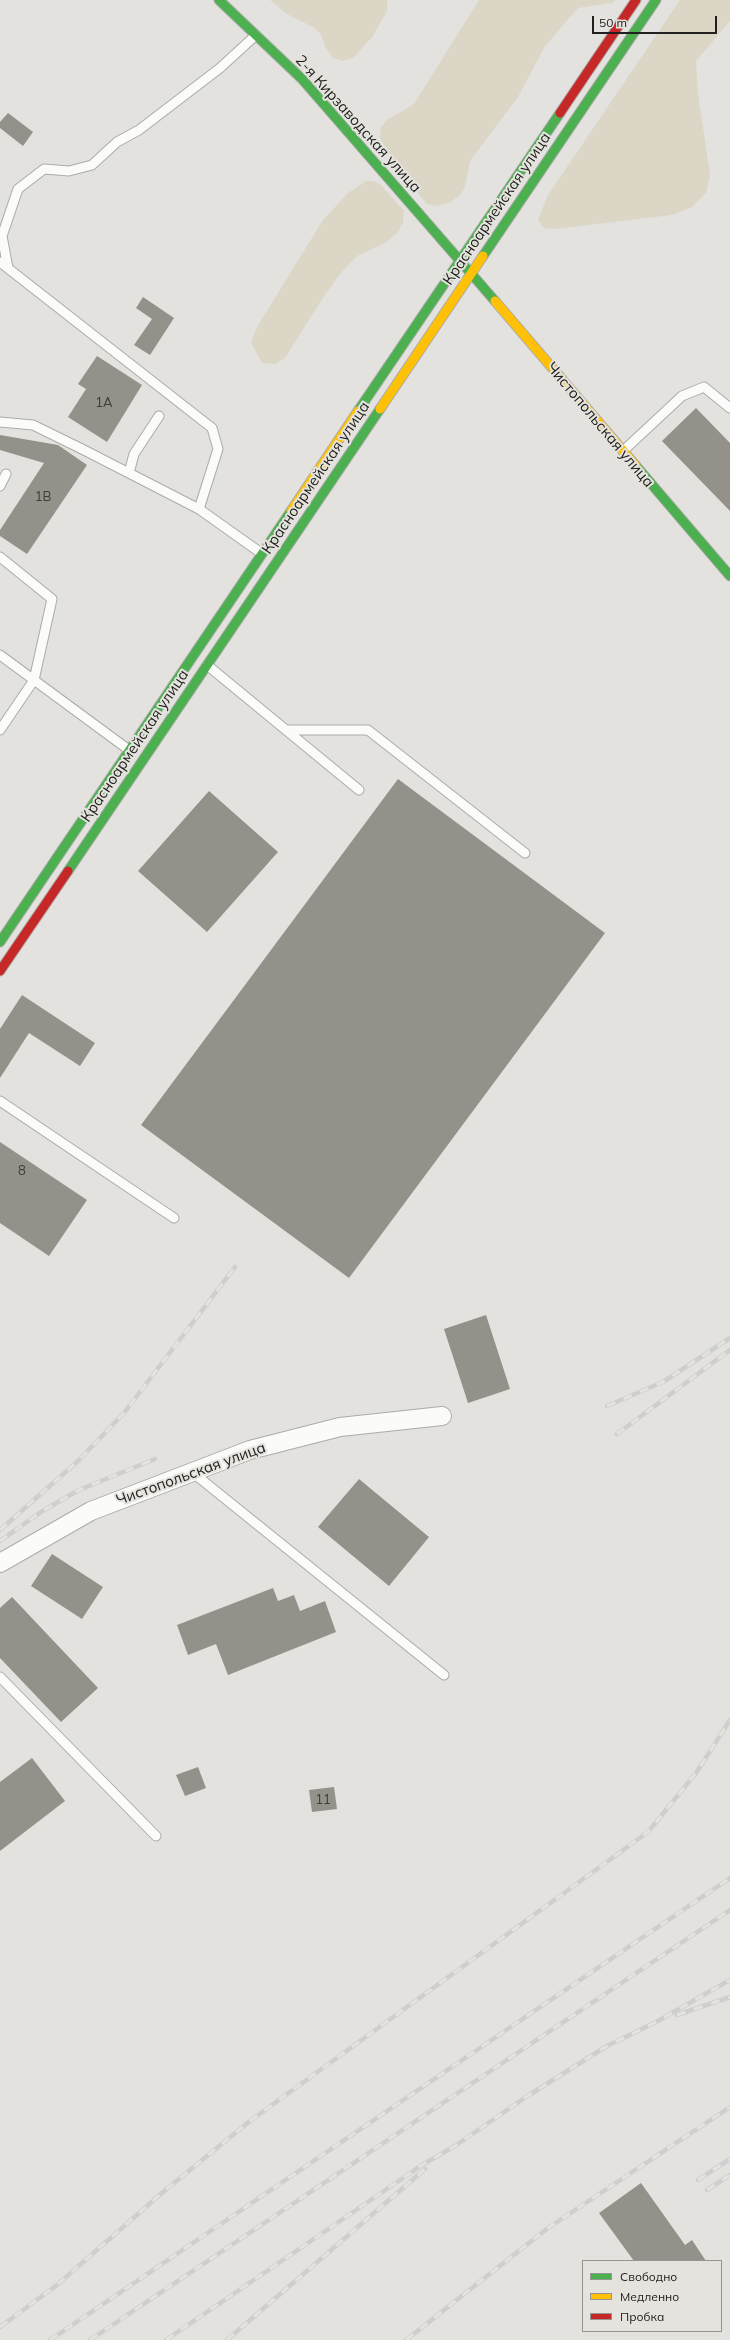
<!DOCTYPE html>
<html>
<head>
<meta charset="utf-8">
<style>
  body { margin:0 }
  #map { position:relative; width:730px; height:2340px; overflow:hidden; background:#e3e2df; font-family:Mulish,sans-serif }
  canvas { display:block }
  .legend { position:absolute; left:582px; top:2260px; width:140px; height:72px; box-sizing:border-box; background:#e4e3de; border:1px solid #969591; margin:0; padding:5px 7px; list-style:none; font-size:12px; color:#21201e }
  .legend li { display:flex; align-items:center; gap:8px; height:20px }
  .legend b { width:20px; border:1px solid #969591 }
  .scale { position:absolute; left:592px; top:16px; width:125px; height:18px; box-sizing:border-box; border:2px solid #21201e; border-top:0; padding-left:5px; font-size:12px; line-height:14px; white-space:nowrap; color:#21201e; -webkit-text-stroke:3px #e4e3de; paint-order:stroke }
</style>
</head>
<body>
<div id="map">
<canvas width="730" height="2340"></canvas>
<ul class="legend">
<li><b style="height:5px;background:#4caf50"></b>Свободно</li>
<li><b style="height:5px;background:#ffc107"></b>Медленно</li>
<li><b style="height:5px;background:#c62828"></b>Пробка</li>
</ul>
<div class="scale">50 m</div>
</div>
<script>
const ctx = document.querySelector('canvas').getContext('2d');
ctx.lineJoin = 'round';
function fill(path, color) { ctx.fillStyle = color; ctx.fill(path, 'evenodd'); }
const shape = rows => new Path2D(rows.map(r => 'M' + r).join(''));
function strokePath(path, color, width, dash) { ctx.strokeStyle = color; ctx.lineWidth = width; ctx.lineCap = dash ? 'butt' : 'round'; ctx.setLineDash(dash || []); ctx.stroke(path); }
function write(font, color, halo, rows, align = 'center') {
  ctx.font = font + ' Mulish,sans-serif'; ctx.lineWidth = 4; ctx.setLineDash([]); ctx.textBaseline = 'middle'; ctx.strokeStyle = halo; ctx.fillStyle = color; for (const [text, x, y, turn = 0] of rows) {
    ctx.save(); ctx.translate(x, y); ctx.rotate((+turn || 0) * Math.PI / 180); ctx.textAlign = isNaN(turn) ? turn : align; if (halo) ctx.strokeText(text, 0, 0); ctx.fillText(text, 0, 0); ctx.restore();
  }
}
const green = shape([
  [270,0,387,0,387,11,373,36,354,57,343,61,333,58,326,48,321,34,313,27,287,14],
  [479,0,616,0,612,3,578,8,563,25,544,48,518,97,470,161,465,187,459,196,449,203,436,206,427,204,418,193,392,158,380,138,381,127,387,120,414,104],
  [680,0,730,0,730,21,696,61,698,94,710,175,706,193,692,207,672,215,555,229,544,228,538,220,548,195],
  [366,181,373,181,380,184,404,211,403,223,397,233,385,243,357,256,340,274,324,296,285,358,275,364,262,363,251,343,257,327,323,220,348,193]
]);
const building = shape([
  [8,113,33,132,23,146,0,128,0,122],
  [143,297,174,318,150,355,134,345,152,319,136,308],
  [97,356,142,385,107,442,68,417,86,389,78,384],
  [696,408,730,443,730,511,662,441],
  [0,435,58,445,87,465,27,554,0,536,0,530,44,463,0,450],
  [398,779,605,933,349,1278,141,1125],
  [209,791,278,852,207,932,138,871],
  [22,995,95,1043,80,1066,29,1033,0,1078,0,1029],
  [0,1142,87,1200,49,1256,0,1223],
  [486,1315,510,1389,468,1403,444,1329],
  [359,1479,429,1537,389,1586,318,1527],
  [52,1554,103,1587,82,1619,31,1586],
  [273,1588,278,1601,294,1595,300,1611,325,1601,336,1632,228,1675,216,1644,188,1655,177,1625],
  [12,1597,98,1688,61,1722,0,1658,0,1608],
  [32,1758,65,1801,0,1851,0,1782],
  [198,1767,206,1788,185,1796,176,1775],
  [334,1787,337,1809,312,1812,309,1790],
  [641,2183,685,2245,692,2240,706,2261,634,2261,599,2213]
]);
const lane = shape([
  [0,262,212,428,218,449,199,509],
  [8,268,2,236,18,189,44,169,69,171,92,165,117,142,139,130,220,68,256,35],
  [0,422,33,425,84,450,199,509,261,553],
  [623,451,682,396,704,387,730,408],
  [129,473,134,454,159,416],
  [0,486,6,474],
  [0,557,52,599,34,680,0,730],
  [0,655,129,750],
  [207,665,359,790],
  [286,730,368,730,525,853],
  [0,1101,174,1218],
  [192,1472,444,1675],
  [0,1677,156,1836]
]);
const street = shape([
  [0,1563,91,1511,250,1450,340,1427,442,1416]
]);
const fast = shape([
  [219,0,302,79,495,301],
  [483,256,656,0],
  [358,411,560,113],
  [636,466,730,576],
  [68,871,380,409],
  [0,942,291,511]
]);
const slow = shape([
  [495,301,636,466],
  [380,409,483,256],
  [291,511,358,411]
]);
const jam = shape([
  [560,113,636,0],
  [0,971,68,871]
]);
const rail = shape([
  [607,1406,663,1382,730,1338],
  [617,1434,730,1350],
  [0,1530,78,1461,124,1413,235,1267],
  [0,1541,44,1510,79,1490,155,1459],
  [677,2015,730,1997],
  [698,2180,730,2159],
  [707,2190,730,2175],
  [0,2327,57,2285,163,2192,250,2121,648,1832,696,1773,730,1720],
  [50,2340,730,1878],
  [90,2340,730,1910],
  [166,2340,422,2165,455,2146,526,2097,607,2046,656,2022,730,1980],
  [227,2340,425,2169],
  [406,2340,548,2228,730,2107]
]);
const numberNames = [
  ["1А",104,403],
  ["1В",43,497],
  ["8",22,1171],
  ["11",323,1800]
];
const streetNames = [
  ["2-я Кирзаводская улица",358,124,48],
  ["Красноармейская улица",497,209,-56],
  ["Чистопольская улица",600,425,50],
  ["Красноармейская улица",316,478,-56],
  ["Красноармейская улица",135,746,-56],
  ["Чистопольская улица",191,1474,-20]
];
fill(green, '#dbd6c5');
fill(building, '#93918a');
strokePath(lane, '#ababa9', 11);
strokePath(street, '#ababa9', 20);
strokePath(fast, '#ababa9', 11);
strokePath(slow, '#ababa9', 11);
strokePath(jam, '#ababa9', 11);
strokePath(lane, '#fbfbfa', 9);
strokePath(street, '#fbfbfa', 18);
strokePath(fast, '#4caf50', 9);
strokePath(slow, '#ffc107', 9);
strokePath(jam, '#c62828', 9);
strokePath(rail, '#cfcece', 4.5);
strokePath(rail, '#e4e3de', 3, [9]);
write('13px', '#3e3c39', null, numberNames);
write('15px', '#21201e', '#e4e3de', streetNames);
</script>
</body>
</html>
